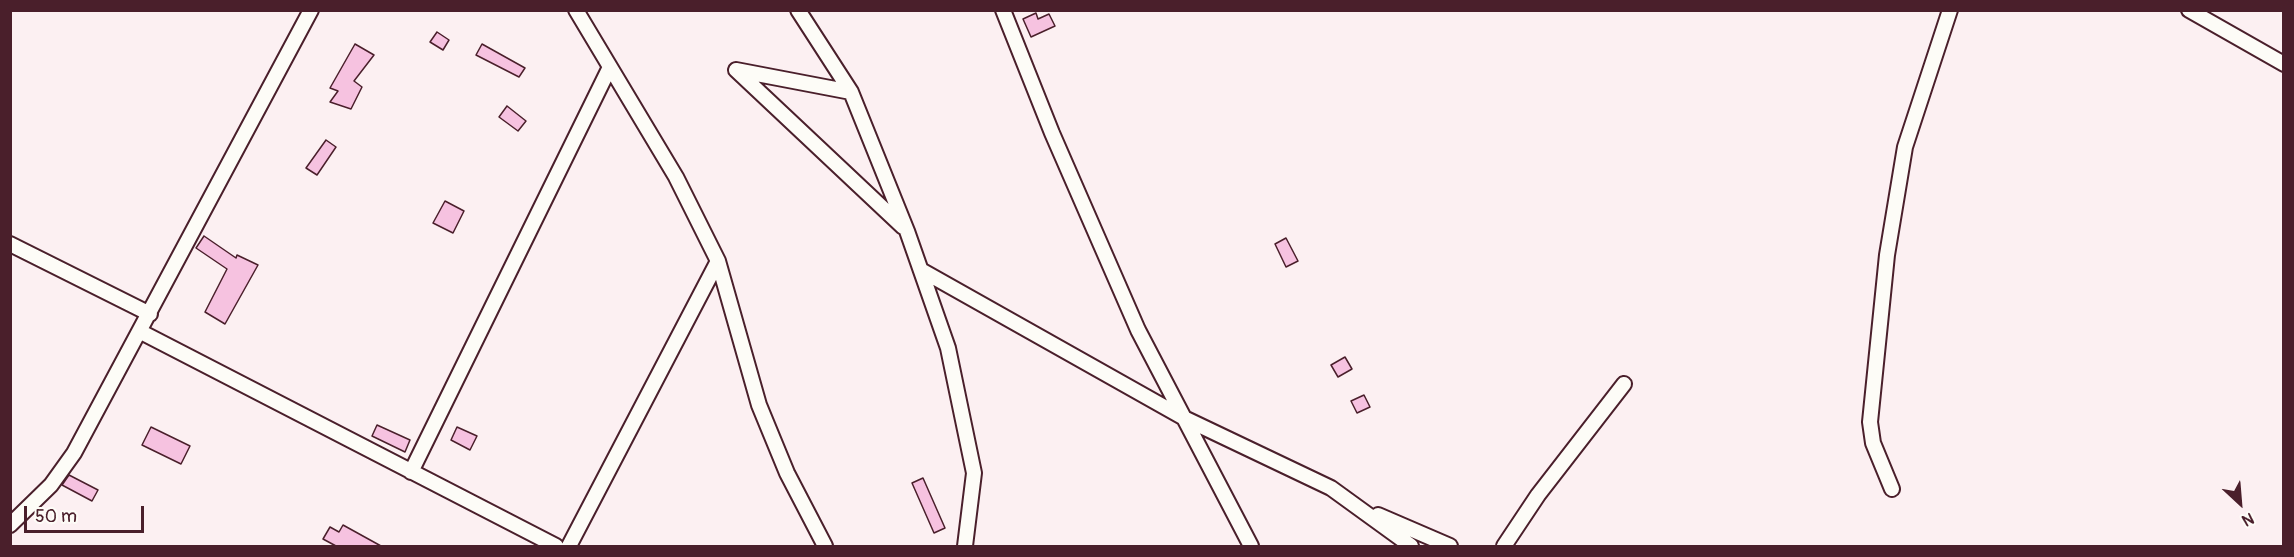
<!DOCTYPE html>
<html>
<head>
<meta charset="utf-8">
<style>
  body { margin:0 }
  #map { position:relative; width:2294px; height:557px; overflow:hidden; background:#fcf0f2; font-family:Pangolin,sans-serif }
  canvas { display:block }
  .frame { position:absolute; inset:0; border:12px solid #4a1f2b; pointer-events:none }
  .north { position:absolute; left:2210px; top:473px; width:60px; height:60px; -webkit-text-stroke:4px #fdfcf7; paint-order:stroke; rotate:154deg; font-size:16px; font-weight:700; line-height:24px; text-align:center; color:#4a1f2b }
  .north::after { content:''; display:block; margin:auto; width:21px; height:27px; background:#4a1f2b; clip-path:polygon(50% 0,100% 100%,50% 72%,0 100%) }
  .scale { position:absolute; left:24px; top:506px; width:120px; height:27px; box-sizing:border-box; border:3px solid #4a1f2b; border-top:0; padding-left:8px; font-size:18px; line-height:21px; white-space:nowrap; color:#4a1f2b; -webkit-text-stroke:4px #fdfcf7; paint-order:stroke }
</style>
</head>
<body>
<div id="map">
<canvas width="2294" height="557"></canvas>
<div class="frame"></div>
<div class="north">N</div>
<div class="scale">50 m</div>
</div>
<script>
const ctx = document.querySelector('canvas').getContext('2d');
ctx.lineJoin = 'round';
function fill(path, color) { ctx.fillStyle = color; ctx.fill(path, 'evenodd'); }
const shape = rows => new Path2D(rows.map(r => 'M' + r).join(''));
function strokePath(path, color, width, dash) { ctx.strokeStyle = color; ctx.lineWidth = width; ctx.lineCap = dash ? 'butt' : 'round'; ctx.setLineDash(dash || []); ctx.stroke(path); }
const building = shape([
  [1036,13,1038,19,1049,14,1055,26,1031,37,1023,19,1036,13],
  [437,32,449,40,443,50,430,42,437,32],
  [355,44,374,55,354,81,362,87,351,109,330,102,338,91,330,88,355,44],
  [482,44,525,68,519,77,476,55,482,44],
  [507,106,526,121,518,131,499,117,507,106],
  [326,140,336,147,317,175,306,168,326,140],
  [445,201,464,211,453,233,433,223,445,201],
  [204,236,236,258,237,255,258,265,225,324,205,312,227,269,196,248,204,236],
  [1286,238,1298,261,1286,267,1275,244,1286,238],
  [1345,357,1352,369,1338,377,1331,365,1345,357],
  [1364,395,1370,407,1357,413,1351,401,1364,395],
  [377,425,410,440,405,452,372,436,377,425],
  [151,427,190,446,181,464,142,445,151,427],
  [457,427,477,436,470,450,451,440,457,427],
  [69,475,98,490,92,501,62,485,69,475],
  [923,478,945,528,934,533,912,483,923,478],
  [343,525,381,546,336,546,323,539,330,527,339,532,343,525]
]);
const minor = shape([
  [576,10,676,177,718,261,759,405,787,473,825,546],
  [798,10,851,92,907,231,948,348,974,473,965,546],
  [1003,10,1052,133,1138,330,1251,546],
  [2189,10,2284,64],
  [851,92,736,70,903,227],
  [10,244,150,314],
  [921,270,1184,418,1331,488,1411,546],
  [141,332,556,546],
  [411,472,609,69],
  [1892,489,1873,443,1870,422,1887,255,1905,147,1950,10],
  [1378,515,1450,546],
  [10,525,51,485,74,453,311,10],
  [569,546,718,261],
  [1504,546,1538,495,1624,384]
]);
fill(building, '#f6c2e0');
strokePath(building, '#4a1f2b', 1.5);
strokePath(minor, '#4a1f2b', 18);
strokePath(minor, '#fdfcf7', 14);
</script>
</body>
</html>
